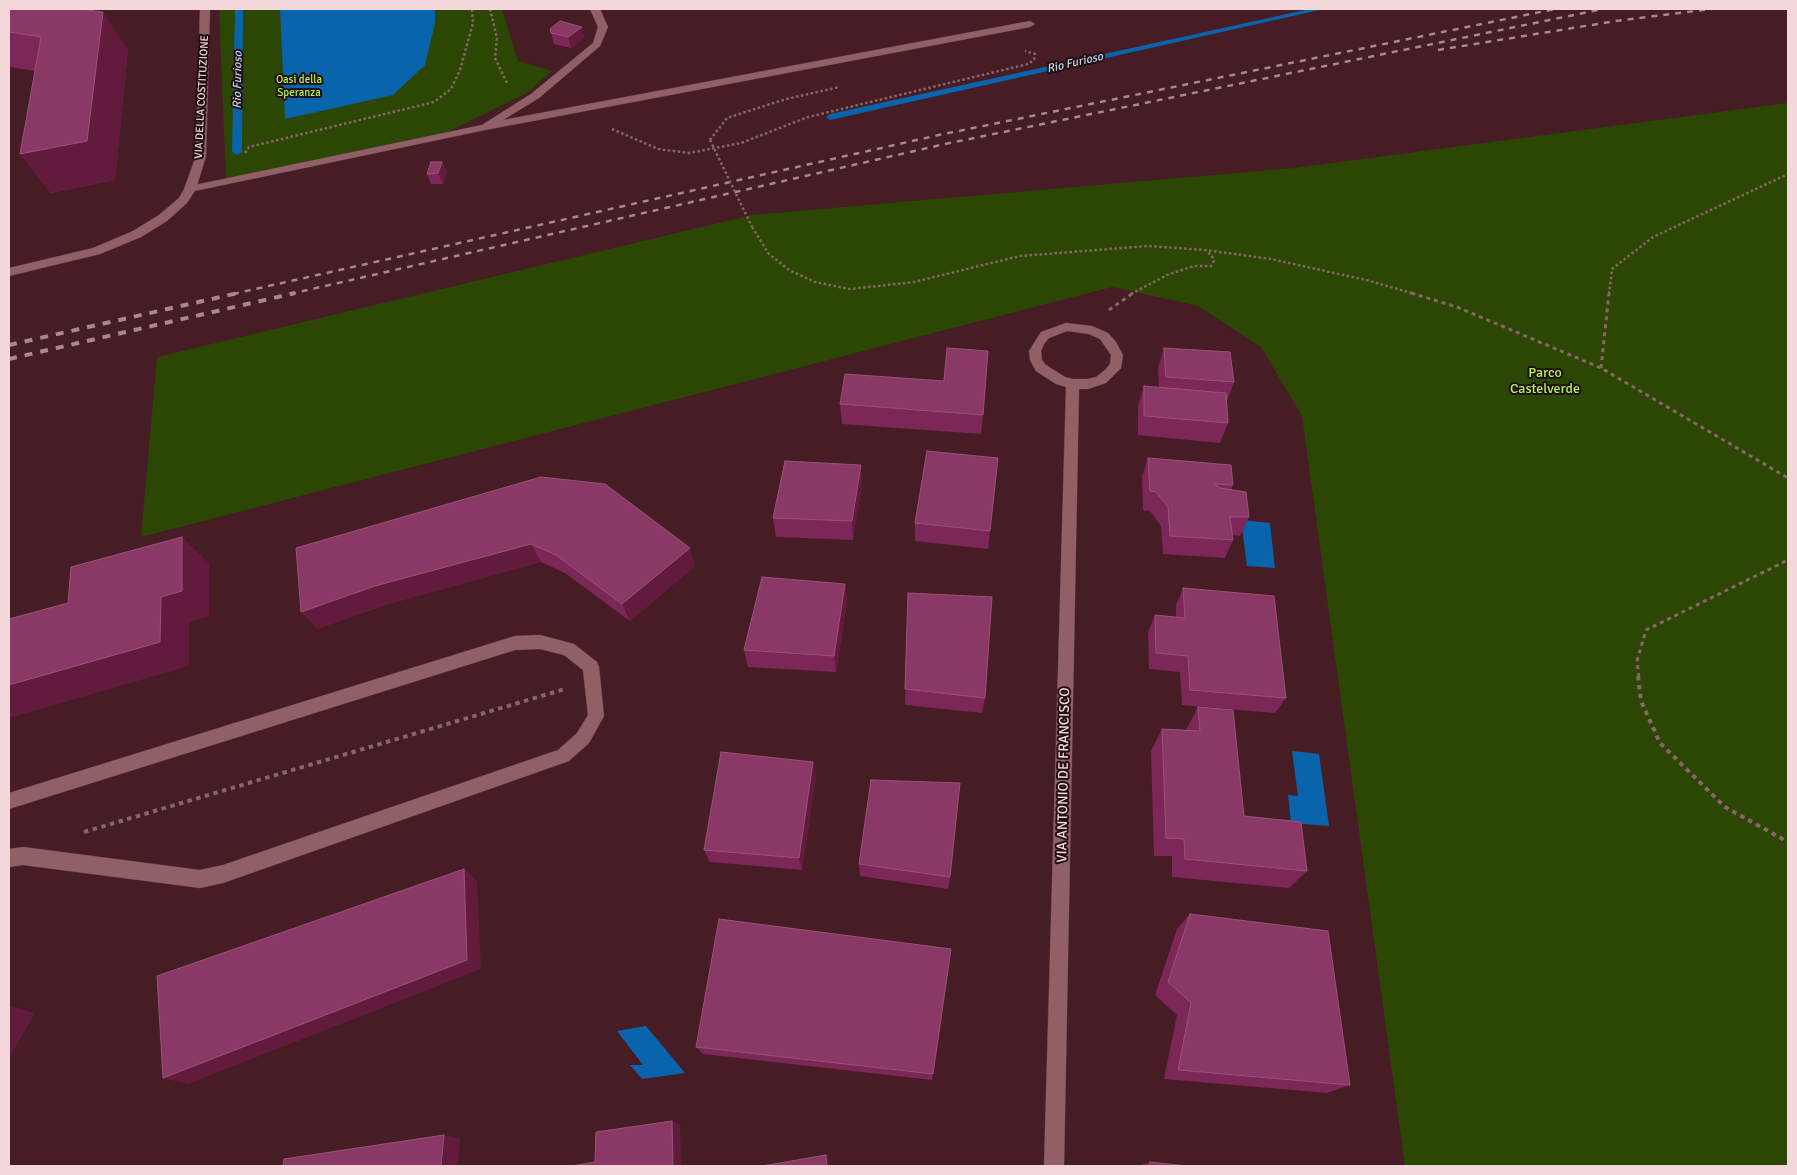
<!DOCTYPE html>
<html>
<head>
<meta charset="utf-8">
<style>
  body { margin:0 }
  #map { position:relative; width:1797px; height:1175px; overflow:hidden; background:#461d24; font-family:Signika,sans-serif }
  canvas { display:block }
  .frame { position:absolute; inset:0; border:10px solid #f3d7da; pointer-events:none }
</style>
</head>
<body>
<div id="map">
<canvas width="1797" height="1175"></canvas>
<div class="frame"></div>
</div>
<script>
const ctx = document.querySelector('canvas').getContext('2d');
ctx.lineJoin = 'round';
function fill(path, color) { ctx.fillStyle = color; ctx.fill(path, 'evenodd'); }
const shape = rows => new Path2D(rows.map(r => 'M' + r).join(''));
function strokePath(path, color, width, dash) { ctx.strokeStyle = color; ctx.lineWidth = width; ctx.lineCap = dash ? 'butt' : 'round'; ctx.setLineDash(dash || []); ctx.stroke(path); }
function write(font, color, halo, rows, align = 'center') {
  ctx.font = font + ' Signika,sans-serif'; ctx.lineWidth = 4; ctx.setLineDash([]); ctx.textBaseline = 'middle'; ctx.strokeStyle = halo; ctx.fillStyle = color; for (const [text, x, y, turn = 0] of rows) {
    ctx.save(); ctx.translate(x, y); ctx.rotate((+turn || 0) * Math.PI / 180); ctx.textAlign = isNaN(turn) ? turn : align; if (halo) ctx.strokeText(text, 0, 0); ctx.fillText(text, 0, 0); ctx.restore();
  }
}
const green = shape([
  [219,9,502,9,518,61,552,71,527,93,438,137,226,180],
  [1788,103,1788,1166,1405,1166,1302,416,1261,347,1198,306,1112,287,141,537,157,357,752,215,1294,168]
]);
const water = shape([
  [280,9,435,9,435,23,425,65,393,95,285,119],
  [1241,520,1270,523,1275,568,1247,566],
  [1292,751,1319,754,1329,826,1291,823,1288,795,1298,796],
  [646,1026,685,1073,642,1079,630,1065,643,1065,617,1031]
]);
const stream = shape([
  [235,9,243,9,242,152,237,155,232,152,235,9],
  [1310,9,1324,9,830,120,826,117,830,114,1310,9]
]);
const pathFar2 = shape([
  [490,9,497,38,495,58,507,83],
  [612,129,658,149,689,153,741,143,808,117,1028,64,1034,60,1035,54,1025,51],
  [710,140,727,118,786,99,840,87],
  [245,153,249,147,434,102,451,89,460,70,473,23,472,9],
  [752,227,769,254,789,270,815,282,850,289,914,282,1020,256,1148,246,1205,250,1271,259,1366,280,1415,294],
  [1131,294,1167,275,1194,266,1211,266,1214,261,1212,256,1205,250],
  [1609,294,1612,269,1653,237,1788,174]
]);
const pathFar1 = shape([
  [1411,293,1457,307,1601,368,1788,478],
  [1109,310,1133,293],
  [1601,368,1609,293],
  [1639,677,1637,661,1646,630,1788,560]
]);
const path = shape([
  [1638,676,1641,701,1660,743,1725,807,1788,842],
  [84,832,565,689]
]);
const lane = shape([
  [590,9,600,9,608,27,600,46,539,98,503,120,1030,21,1035,24,1030,27,485,130,190,192,184,189,190,186,482,125,531,94,593,43,598,27,590,9]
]);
const street = shape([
  [200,9,210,9,206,156,196,189,187,203,167,221,141,237,100,254,9,276,9,268,93,248,133,231,159,215,179,198,184,189,196,156,200,9],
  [1066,323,1092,326,1108,333,1116,342,1123,355,1121,368,1106,383,1088,389,1079,389,1064,1166,1044,1166,1066,387,1056,384,1036,371,1030,360,1029,351,1041,332,1066,323],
  [1067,331,1089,334,1100,339,1111,355,1110,364,1105,370,1096,377,1088,379,1073,379,1065,377,1046,365,1042,360,1041,351,1044,344,1049,338,1067,331],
  [540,635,574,644,597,662,599,667,604,716,589,743,569,761,223,883,200,888,23,865,9,867,9,849,23,847,200,870,223,865,558,750,577,733,588,715,583,670,564,655,540,649,515,650,9,809,9,793,515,636,540,635]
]);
const railFar1 = shape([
  [1438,50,1616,21,1712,9],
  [233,294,939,135,1555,9],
  [290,294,945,144,1603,9]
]);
const rail = shape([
  [9,345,238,293],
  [9,359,295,293]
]);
const pathBridge = shape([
  [710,140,752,227]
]);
const wall = shape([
  [9,9,128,50,115,180,51,193,20,154,35,71,9,67],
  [582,27,584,38,571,48,554,44,550,29],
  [442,162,447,172,443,184,431,184,427,174],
  [1164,348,1234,382,1227,401,1228,423,1220,443,1138,435,1138,406,1144,386,1159,387,1158,368],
  [840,404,983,415,981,434,842,424],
  [1148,458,1233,485,1231,490,1249,517,1240,536,1233,535,1233,540,1225,558,1163,554,1161,526,1150,511,1143,510,1142,477],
  [541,477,695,566,630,621,565,573,541,562,388,604,317,629],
  [862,484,853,540,776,537,773,518],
  [915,523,990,531,988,549,915,541],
  [845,584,847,602,836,672,748,667,744,650],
  [1183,588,1286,698,1275,713,1182,705,1180,672,1149,669,1148,632,1155,615,1176,617,1176,605],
  [908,593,985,698,982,713,905,705],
  [1198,707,1244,816,1307,871,1289,888,1172,877,1172,856,1154,856,1151,751,1162,729,1186,730],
  [816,776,802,870,710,862,704,850],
  [859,864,950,877,948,889,860,876],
  [1190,914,1350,1085,1327,1093,1164,1079,1177,1015,1155,995,1177,929],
  [696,1047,933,1074,932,1080,703,1054],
  [1150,1162,1187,1166,1141,1166,1141,1165]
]);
const shadedWall = shape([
  [103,12,128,50,115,180,51,193,20,154],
  [582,27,584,38,571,48,568,37],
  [442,162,447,172,443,184,438,173],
  [861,465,862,484,853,540,852,521],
  [182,537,209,563,209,616,189,622,189,666,9,718,9,685,161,597],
  [531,544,541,562,388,604,317,629,301,612,375,586],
  [690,548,695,566,630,621,622,604],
  [845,584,847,602,836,672,834,656],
  [813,762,816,776,802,870,799,858],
  [464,869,477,881,481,969,188,1084,163,1078],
  [9,1006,35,1013,9,1058],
  [672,1121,680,1125,681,1166,673,1166],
  [444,1135,460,1139,458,1166,441,1166],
  [826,1155,829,1159,830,1166,827,1166]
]);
const building = shape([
  [9,9,80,9,103,12,87,141,20,154,41,37,9,32,9,9],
  [560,21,582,27,568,37,551,33,550,29,560,21],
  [431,162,442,162,438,173,427,174,431,162],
  [947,348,988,351,983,415,840,404,845,374,944,381,947,348],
  [1164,348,1230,352,1234,382,1166,377,1164,348],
  [1144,386,1226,393,1228,423,1144,416,1144,386],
  [927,451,998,458,990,531,915,523,927,451],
  [1148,458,1231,465,1233,485,1214,484,1220,488,1246,492,1249,517,1230,517,1233,540,1170,536,1168,507,1156,492,1150,491,1148,458],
  [785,461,861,465,852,521,773,518,785,461],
  [541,477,605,484,690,548,622,604,556,555,531,544,375,586,301,612,296,548,541,477],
  [182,537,182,591,161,597,160,642,9,685,9,619,68,603,71,567,182,537],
  [762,577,845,584,834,656,744,650,762,577],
  [1183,588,1274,596,1286,698,1190,690,1188,656,1156,653,1155,615,1185,618,1183,588],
  [908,593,992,597,985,698,905,689,908,593],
  [1198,707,1233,710,1244,816,1301,822,1307,871,1185,859,1184,839,1166,838,1162,729,1200,731,1198,707],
  [721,752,813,762,799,858,704,850,721,752],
  [871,780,960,783,950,877,859,864,871,780],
  [464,869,467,960,163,1078,157,976,464,869],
  [1190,914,1328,931,1350,1085,1178,1070,1191,1003,1168,982,1190,914],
  [719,919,951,949,933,1074,696,1047,719,919],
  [672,1121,673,1166,571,1166,595,1162,596,1132,672,1121],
  [444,1135,441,1166,283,1166,284,1159,444,1135],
  [826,1155,827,1166,762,1166,826,1155],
  [1150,1162,1187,1166,1150,1166,1150,1162]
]);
const farParknames = [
  ["Oasi della",299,80],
  ["Speranza",299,93]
];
const farStreetnames = [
  ["VIA DELLA COSTITUZIONE",202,97,-87]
];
const farWaternames = [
  ["Rio Furioso",1075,63,-13],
  ["Rio Furioso",238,80,-89]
];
const parkNames = [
  ["Parco",1545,373],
  ["Castelverde",1545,389]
];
const streetNames = [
  ["VIA ANTONIO DE FRANCISCO",1064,775,-89]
];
fill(green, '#2c4604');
fill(water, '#0964ab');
fill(stream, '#0964ab');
strokePath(lane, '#5e3b43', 1);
strokePath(street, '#5e3b43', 1);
strokePath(pathFar2, '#89656b', 2.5, [2.5, 2.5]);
strokePath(pathFar1, '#89656b', 3, [4, 4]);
strokePath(path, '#89656b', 4, [4.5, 4.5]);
fill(lane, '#916067');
fill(street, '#916067');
strokePath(railFar1, '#a9878c', 2.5, [6, 6]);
strokePath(rail, '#a9878c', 4, [8, 8]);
strokePath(pathBridge, '#89656b', 2.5, [2.5, 2.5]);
fill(wall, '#7d2658');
fill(shadedWall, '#621b3d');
fill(building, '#8a3966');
strokePath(building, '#9a5278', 1);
write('11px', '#aff556', '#210e11', farParknames);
write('11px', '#f3d7da', '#210e11', farStreetnames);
write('italic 12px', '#bcd2e9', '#210e11', farWaternames);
write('14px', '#aff556', '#210e11', parkNames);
write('14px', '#f3d7da', '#210e11', streetNames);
</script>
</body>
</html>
